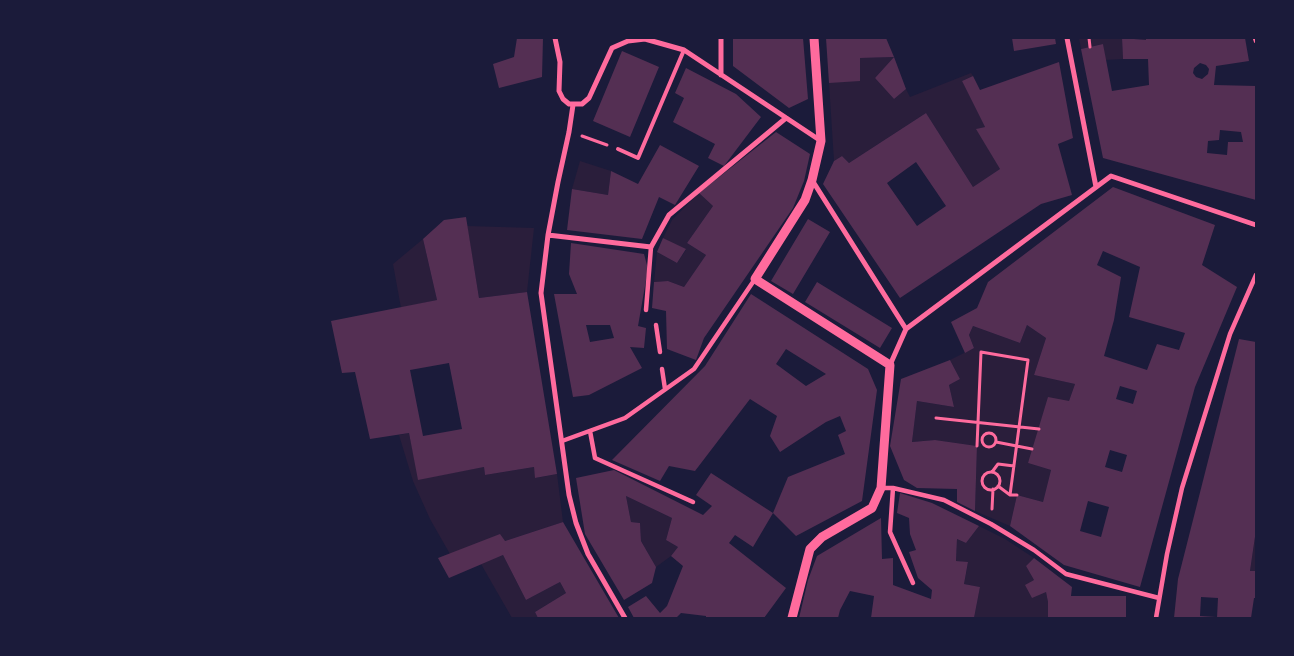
<!DOCTYPE html>
<html>
<head>
<meta charset="utf-8">
<style>
  body { margin:0 }
  #map { position:relative; width:1294px; height:656px; overflow:hidden; background:#1b1b3a; font-family:"Fira Sans Condensed",sans-serif }
  canvas { display:block }
  .frame { position:absolute; inset:0; border:39px solid #1b1b3a; pointer-events:none }
</style>
</head>
<body>
<div id="map">
<canvas width="1294" height="656"></canvas>
<div class="frame"></div>
</div>
<script>
const ctx = document.querySelector('canvas').getContext('2d');
ctx.lineJoin = 'round';
function fill(path, color) { ctx.fillStyle = color; ctx.fill(path, 'evenodd'); }
const shape = rows => new Path2D(rows.map(r => 'M' + r).join(''));
function strokePath(path, color, width, dash) { ctx.strokeStyle = color; ctx.lineWidth = width; ctx.lineCap = dash ? 'butt' : 'round'; ctx.setLineDash(dash || []); ctx.stroke(path); }
const green = shape([
  [1079,38,1146,38,1146,40,1122,38,1123,59,1105,60,1103,44,1081,49],
  [894,57,875,78,894,99,906,89,910,97,971,73,973,76,962,81,985,127,977,129,1000,169,973,187,926,113,849,163,842,156,834,161,829,83,860,58],
  [580,161,611,171,608,195,572,189],
  [699,193,713,206,687,243,706,255,684,287,668,281,654,282,657,252,677,263,686,250,663,238,672,220],
  [467,226,534,228,527,292,479,298],
  [423,239,437,300,401,308,393,264],
  [1027,325,1046,338,1034,375,1075,384,1069,401,1028,463,1051,470,1043,502,1017,495,1010,526,975,511,977,446,935,440,912,442,917,401,954,407,949,385,960,379,950,360,974,348,969,335,973,326,1020,343],
  [409,433,419,479,484,467,485,475,534,467,536,478,557,474,563,522,505,541,450,554,430,519,413,481,399,435],
  [626,496,672,518,666,540,678,547,671,556,656,567,641,541,640,523,631,522],
  [979,526,1005,539,1034,558,1026,566,1034,580,1026,585,1046,592,1048,602,1048,618,974,618,980,587,964,584,968,563,956,561,957,539,966,543],
  [1256,530,1256,571,1250,571],
  [503,555,526,600,560,582,566,593,535,612,538,618,512,618,481,564]
]);
const building = shape([
  [517,38,543,38,542,77,499,88,493,64,514,57],
  [733,38,803,38,808,99,789,108,733,66],
  [826,38,886,38,894,57,906,89,894,99,875,78,894,57,860,58,860,81,829,83],
  [1012,38,1055,38,1056,44,1014,51],
  [1122,38,1146,40,1146,38,1245,38,1249,61,1216,66,1214,85,1256,86,1256,200,1103,158,1081,49,1103,44,1112,91,1149,85,1148,59,1123,59],
  [1200,63,1206,65,1209,69,1208,74,1202,79,1196,77,1193,73,1194,68],
  [1220,130,1241,132,1243,142,1228,142,1227,155,1207,153,1208,141,1219,140],
  [622,51,659,67,630,137,593,121],
  [1059,62,1073,138,1058,144,1072,195,1041,204,900,298,823,184,834,161,842,156,849,163,926,113,973,187,1000,169,976,129,985,127,962,81,973,76,980,90],
  [916,162,946,206,917,226,887,183],
  [686,68,736,94,761,117,724,166,708,158,715,144,673,122,684,98,675,93],
  [776,132,810,154,804,181,793,208,704,338,696,360,667,349,666,311,652,308,654,282,668,281,684,287,706,255,687,243,713,206,699,193],
  [660,145,699,166,675,205,659,197,642,239,567,230,572,189,608,195,611,171,638,184],
  [1113,187,1215,225,1202,265,1237,287,1195,387,1140,587,1064,565,1010,526,1017,495,1043,502,1051,470,1028,463,1048,397,1069,401,1075,384,1034,375,1046,338,1027,325,1020,343,973,326,969,335,974,348,965,353,951,322,977,308,988,282],
  [1103,251,1140,267,1129,317,1185,333,1179,350,1157,344,1147,370,1104,356,1114,320,1121,277,1097,265],
  [1120,386,1137,391,1133,404,1116,399],
  [1110,450,1127,455,1122,472,1105,467],
  [1088,501,1109,507,1101,537,1080,531],
  [466,217,479,298,527,292,557,474,535,478,534,467,485,475,484,467,418,480,409,433,370,439,355,372,342,373,331,321,437,300,423,239,444,220],
  [449,363,462,429,423,436,410,370],
  [808,219,830,232,793,294,771,281],
  [663,238,686,249,677,263,657,252],
  [571,243,644,254,648,269,638,326,646,328,644,348,630,347,642,368,589,395,573,397,554,294,577,294,569,274],
  [586,325,610,325,614,338,590,342],
  [817,282,892,328,880,348,805,302],
  [751,294,868,369,877,390,862,501,796,536,773,513,788,477,845,454,838,435,846,431,840,416,826,422,780,452,770,436,777,416,750,399,695,471,669,466,660,481,612,460,705,366],
  [786,349,826,374,806,386,776,364],
  [1239,339,1256,342,1256,530,1250,571,1256,571,1256,598,1254,598,1251,618,1217,618,1218,598,1201,597,1200,616,1216,617,1216,618,1174,618,1178,579],
  [950,360,960,379,949,385,954,407,917,401,912,442,935,440,977,446,975,511,957,502,957,489,917,488,904,480,890,446,901,379],
  [614,470,703,515,712,506,696,495,711,473,773,513,753,547,735,535,729,543,786,588,764,618,706,618,706,616,681,613,676,618,634,618,628,607,646,596,660,613,667,606,683,566,671,556,678,547,666,540,672,518,626,496,631,522,640,523,641,541,656,567,652,583,624,600,585,534,576,478],
  [900,493,932,503,979,526,966,543,957,539,956,561,968,562,964,584,980,587,974,618,871,618,874,596,850,591,840,610,838,618,799,618,808,580,817,556,881,518,882,559,893,558,893,585,931,599,932,590,918,578,909,552,916,550,910,534,909,518,897,513],
  [563,522,619,618,538,618,535,612,566,593,560,582,526,600,503,555,449,578,438,558,500,534,505,541],
  [1034,558,1072,587,1071,596,1126,596,1126,618,1048,618,1048,602,1046,592,1032,598,1025,585,1034,580,1026,566]
]);
const path = shape([
  [1089,38,1090,47],
  [582,136,607,145],
  [936,418,1039,429],
  '982 440a7 7 0 1 1 14 0a7 7 0 1 1-14 0Z',
  [996,442,1032,449],
  [977,446,981,352,1028,360,1010,495,1017,495],
  [992,472,998,464,1014,466],
  '982 481a9 9 0 1 1 18 0a9 9 0 1 1-18 0Z',
  [998,486,1010,495],
  [992,509,993,489]
]);
const service = shape([
  [618,149,638,158,684,50]
]);
const pedestrian = shape([
  [1255,38,1256,41],
  [646,310,651,247],
  [656,325,660,352],
  [662,369,665,389],
  [590,431,595,458,693,502],
  [562,441,625,418,694,369,755,279],
  [881,488,893,488,944,500,991,524,1034,550,1066,574,1159,598],
  [893,488,890,532,913,583],
  [1156,618,1167,554,1182,488,1230,334,1256,275]
]);
const minor = shape([
  [555,38,560,62,559,91,563,99,569,104,582,104,589,98,612,48,628,41,645,39,684,50,821,141],
  [721,38,721,75],
  [1067,38,1096,187],
  [573,105,569,132,558,182,548,235,541,293,569,495,576,523,588,554,625,618],
  [812,180,906,329],
  [548,235,651,247,669,215,786,118],
  [890,365,906,329,1111,176,1256,225]
]);
const tertiary = shape([
  [792,618,810,549,822,537,872,508,881,488,890,365,755,279,805,200,812,180,821,141,814,38]
]);
fill(green, '#2a1e3b');
fill(building, '#542f53');
strokePath(path, '#ff6b9d', 3);
strokePath(service, '#ff6b9d', 4);
strokePath(pedestrian, '#ff6b9d', 4.5);
strokePath(minor, '#ff6b9d', 5);
strokePath(tertiary, '#ff6b9d', 9);
</script>
</body>
</html>
